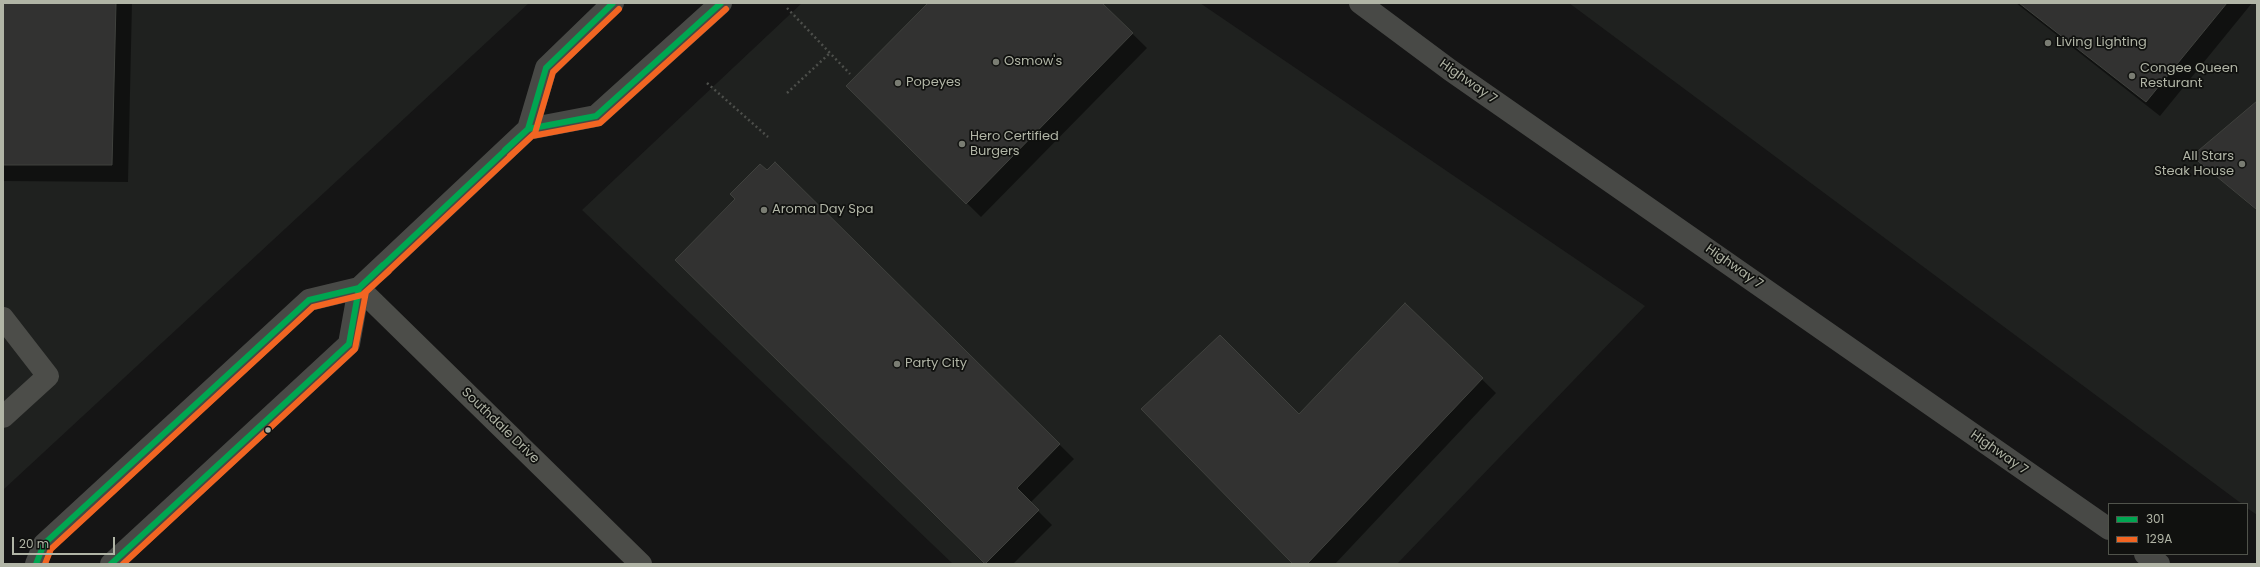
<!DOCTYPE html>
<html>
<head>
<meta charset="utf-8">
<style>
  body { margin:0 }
  #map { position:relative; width:2260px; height:567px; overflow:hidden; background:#151515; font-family:Poppins,sans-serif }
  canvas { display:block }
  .frame { position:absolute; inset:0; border:4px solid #b1b5a6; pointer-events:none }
  .legend { position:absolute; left:2108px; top:503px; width:140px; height:52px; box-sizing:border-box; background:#10110f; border:1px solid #50534b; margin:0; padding:5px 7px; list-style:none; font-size:12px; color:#b1b5a6 }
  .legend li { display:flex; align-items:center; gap:8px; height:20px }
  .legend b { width:20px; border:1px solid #50534b }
  .scale { position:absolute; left:12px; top:537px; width:103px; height:18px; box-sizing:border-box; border:2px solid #b1b5a6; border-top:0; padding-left:5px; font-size:12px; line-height:14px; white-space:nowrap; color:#b1b5a6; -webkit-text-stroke:3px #10110f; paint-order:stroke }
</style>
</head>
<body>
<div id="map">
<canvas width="2260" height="567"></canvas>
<div class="frame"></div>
<ul class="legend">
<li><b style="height:5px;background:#00a651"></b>301</li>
<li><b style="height:5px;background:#f26522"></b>129A</li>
</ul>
<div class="scale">20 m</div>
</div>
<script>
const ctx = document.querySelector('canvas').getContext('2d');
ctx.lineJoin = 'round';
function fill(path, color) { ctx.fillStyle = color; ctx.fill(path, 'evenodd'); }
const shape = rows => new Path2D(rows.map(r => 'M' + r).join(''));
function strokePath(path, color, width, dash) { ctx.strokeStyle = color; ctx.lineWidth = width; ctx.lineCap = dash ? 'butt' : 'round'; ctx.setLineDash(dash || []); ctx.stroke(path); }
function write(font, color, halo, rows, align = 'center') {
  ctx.font = font + ' Poppins,sans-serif'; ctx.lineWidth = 3.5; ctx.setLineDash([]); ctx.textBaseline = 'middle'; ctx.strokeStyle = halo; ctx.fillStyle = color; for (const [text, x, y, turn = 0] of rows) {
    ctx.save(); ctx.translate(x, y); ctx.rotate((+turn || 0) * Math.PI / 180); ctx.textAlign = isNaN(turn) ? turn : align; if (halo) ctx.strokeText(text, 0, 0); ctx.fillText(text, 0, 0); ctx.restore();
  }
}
const built = shape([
  [3,3,529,3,3,490],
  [802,3,1200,3,1645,306,1397,564,953,564,582,210],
  [1569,3,2257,3,2257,515,2247,508,2247,504,2242,504]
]);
const shadow = shape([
  [3,3,132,3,128,182,3,181],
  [929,3,1101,3,1147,48,981,217,848,86],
  [2016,3,2252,3,2160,116],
  [2257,102,2257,211,2193,156],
  [775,163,1074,459,1030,503,1052,525,1013,564,984,564,676,260],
  [1405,304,1496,393,1335,564,1294,564,1299,416]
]);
const building = shape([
  [3,3,116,3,112,165,3,165,3,3],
  [928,3,1102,3,1133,33,966,204,846,86,928,3],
  [2019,3,2227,3,2146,102,2019,3],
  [2257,101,2257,210,2192,156,2257,101],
  [775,162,1060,444,1017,488,1039,510,985,564,675,260,735,199,730,194,760,164,767,170,775,162],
  [1405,303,1483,378,1307,564,1293,564,1141,409,1220,335,1299,414,1405,303]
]);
const path = shape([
  [787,8,850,74],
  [707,83,768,137],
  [787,93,830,53]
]);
const minor = shape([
  [359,288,641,564],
  [3,318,48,376,3,417]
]);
const major = shape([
  [1360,3,1450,70,2109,529],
  [528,129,596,116,721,3],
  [2145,554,2159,564],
  [36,564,44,544,309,300,359,288,528,129,546,68,613,3],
  [111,564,349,344,359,288]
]);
const bus1 = shape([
  [505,150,528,129,546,68,613,3],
  [36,564,44,544,309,300,359,288,383,265],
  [111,564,349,344,359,288,528,129,596,116,721,3]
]);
const bus2 = shape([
  [510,156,535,133,553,72,619,9],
  [45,564,51,549,313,307,362,295,389,271],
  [123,564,355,349,366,292,532,136,600,123,726,9]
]);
const markers = [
  [2048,43,4,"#7a7d73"],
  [996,62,4,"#7a7d73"],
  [2132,76,4,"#7a7d73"],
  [898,83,4,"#7a7d73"],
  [962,144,4,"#7a7d73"],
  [2242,164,4,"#7a7d73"],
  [764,210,4,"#7a7d73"],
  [897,364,4,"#7a7d73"],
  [268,430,3.5,"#b1b5a6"]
];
const poiNames = [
  ["Living Lighting",2056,43],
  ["Osmow's",1004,62],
  ["Congee Queen",2140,69],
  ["Resturant",2140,84],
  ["Popeyes",906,83],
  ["Hero Certified",970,137],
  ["Burgers",970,152],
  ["All Stars",2234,157,"right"],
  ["Steak House",2234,172,"right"],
  ["Aroma Day Spa",772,210],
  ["Party City",905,364]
];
const streetNames = [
  ["Highway 7",1468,82,35],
  ["Highway 7",1734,267,35],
  ["Southdale Drive",500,426,44],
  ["Highway 7",1999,453,35]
];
fill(built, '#1f211f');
fill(shadow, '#0007');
fill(building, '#323231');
strokePath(building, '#3f413d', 1);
strokePath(path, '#4d4f4b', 2.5, [2, 3]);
strokePath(minor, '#4c4d49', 22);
strokePath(major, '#484946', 22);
strokePath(bus1, '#00a651', 6);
strokePath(bus2, '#f26522', 6);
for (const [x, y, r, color] of markers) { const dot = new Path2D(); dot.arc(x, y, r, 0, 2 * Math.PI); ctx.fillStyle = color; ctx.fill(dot); strokePath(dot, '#10110f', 1.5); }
write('13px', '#b1b5a6', '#10110f', poiNames, 'left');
write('13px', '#b1b5a6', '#10110f', streetNames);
</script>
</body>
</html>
